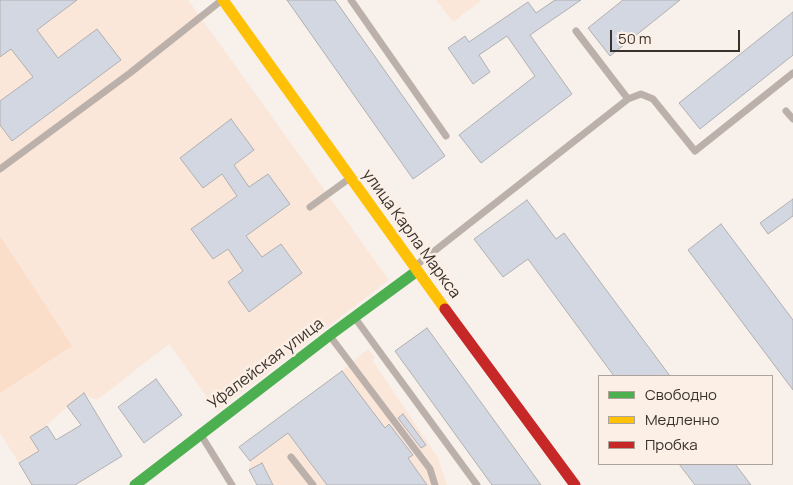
<!DOCTYPE html>
<html>
<head>
<meta charset="utf-8">
<style>
  body { margin:0 }
  #map { position:relative; width:793px; height:485px; overflow:hidden; background:#f7f0eb; font-family:Manrope,sans-serif }
  canvas { display:block }
  .legend { position:absolute; left:598px; top:375px; width:175px; height:90px; box-sizing:border-box; background:#fcefe6; border:1px solid #aea39b; margin:0; padding:6px 9px; list-style:none; font-size:15px; color:#39312b }
  .legend li { display:flex; align-items:center; gap:10px; height:25px }
  .legend b { width:25px; border:1px solid #aea39b }
  .scale { position:absolute; left:610px; top:30px; width:130px; height:22px; box-sizing:border-box; border:2px solid #39312b; border-top:0; padding-left:6px; font-size:15px; line-height:18px; white-space:nowrap; color:#39312b; -webkit-text-stroke:4px #fcefe6; paint-order:stroke }
</style>
</head>
<body>
<div id="map">
<canvas width="793" height="485"></canvas>
<ul class="legend">
<li><b style="height:6px;background:#4caf50"></b>Свободно</li>
<li><b style="height:6px;background:#ffc107"></b>Медленно</li>
<li><b style="height:6px;background:#c62828"></b>Пробка</li>
</ul>
<div class="scale">50 m</div>
</div>
<script>
const ctx = document.querySelector('canvas').getContext('2d');
ctx.lineJoin = 'round';
function fill(path, color) { ctx.fillStyle = color; ctx.fill(path, 'evenodd'); }
const shape = rows => new Path2D(rows.map(r => 'M' + r).join(''));
function strokePath(path, color, width, dash) { ctx.strokeStyle = color; ctx.lineWidth = width; ctx.lineCap = dash ? 'butt' : 'round'; ctx.setLineDash(dash || []); ctx.stroke(path); }
function write(font, color, halo, rows, align = 'center') {
  ctx.font = font + ' Manrope,sans-serif'; ctx.lineWidth = 5; ctx.setLineDash([]); ctx.textBaseline = 'middle'; ctx.strokeStyle = halo; ctx.fillStyle = color; for (const [text, x, y, turn = 0] of rows) {
    ctx.save(); ctx.translate(x, y); ctx.rotate((+turn || 0) * Math.PI / 180); ctx.textAlign = isNaN(turn) ? turn : align; if (halo) ctx.strokeText(text, 0, 0); ctx.fillText(text, 0, 0); ctx.restore();
  }
}
const built = shape([
  [0,0,188,0,389,280,217,411,169,344,97,400,83,394,42,429,30,437,39,451,19,463,0,433],
  [436,0,482,0,453,22],
  [368,349,375,358,372,360,438,458,447,485,257,485,249,470,250,461,239,447,342,371]
]);
const green = shape([
  [0,236,72,346,0,393]
]);
const building = shape([
  [0,0,77,0,37,30,58,58,97,29,121,60,12,141,0,125,0,101,33,77,11,49,0,57,0,0],
  [287,0,335,0,445,156,413,179,287,0],
  [555,0,581,0,530,35,572,94,481,163,459,135,535,76,507,36,479,55,490,72,473,84,448,48,465,36,469,42,528,2,536,13,555,0],
  [623,0,680,0,610,56,588,28,623,0],
  [793,12,793,55,700,129,679,103,793,12],
  [231,119,254,150,234,165,249,187,268,174,290,204,246,236,262,257,281,244,302,273,249,312,228,282,243,271,228,249,213,259,191,229,237,196,222,174,203,188,180,158,231,119],
  [793,199,793,216,768,234,760,223,793,199],
  [527,200,556,239,564,233,670,376,614,376,528,259,503,277,474,239,527,200],
  [721,224,793,320,793,390,688,250,721,224],
  [427,328,541,485,492,485,395,351,427,328],
  [342,371,385,428,389,424,413,455,408,458,427,485,327,485,288,433,250,461,239,447,342,371],
  [156,379,182,415,144,443,118,407,156,379],
  [84,393,122,456,75,485,32,485,19,463,39,451,30,437,47,426,56,440,81,425,67,406,84,393],
  [403,414,426,445,421,448,398,418,403,414],
  [262,463,273,485,257,485,249,470,262,463],
  [679,464,735,464,751,485,695,485,679,464]
]);
const lane = shape([
  [351,0,446,136],
  [628,99,641,94,653,99,695,151,793,73],
  [786,111,793,119],
  [0,169,130,73,222,0],
  [310,207,350,178],
  [414,267,628,99,576,31],
  [355,318,477,485],
  [330,336,430,469,435,485],
  [201,435,232,485],
  [291,457,313,485]
]);
const fast = shape([
  [135,485,330,335,417,271]
]);
const slow = shape([
  [223,0,445,309]
]);
const jam = shape([
  [445,309,575,485]
]);
const streetNames = [
  ["улица Карла Маркса",411,234,54],
  ["Уфалейская улица",266,364,-37]
];
fill(built, '#fae7da');
fill(green, '#fbdec9');
fill(building, '#d3d7e1');
strokePath(building, '#b0b0b1', 1);
strokePath(lane, '#bcb1aa', 7);
strokePath(fast, '#4caf50', 11);
strokePath(slow, '#ffc107', 11);
strokePath(jam, '#c62828', 11);
write('16px', '#39312b', '#fcefe6', streetNames);
</script>
</body>
</html>
